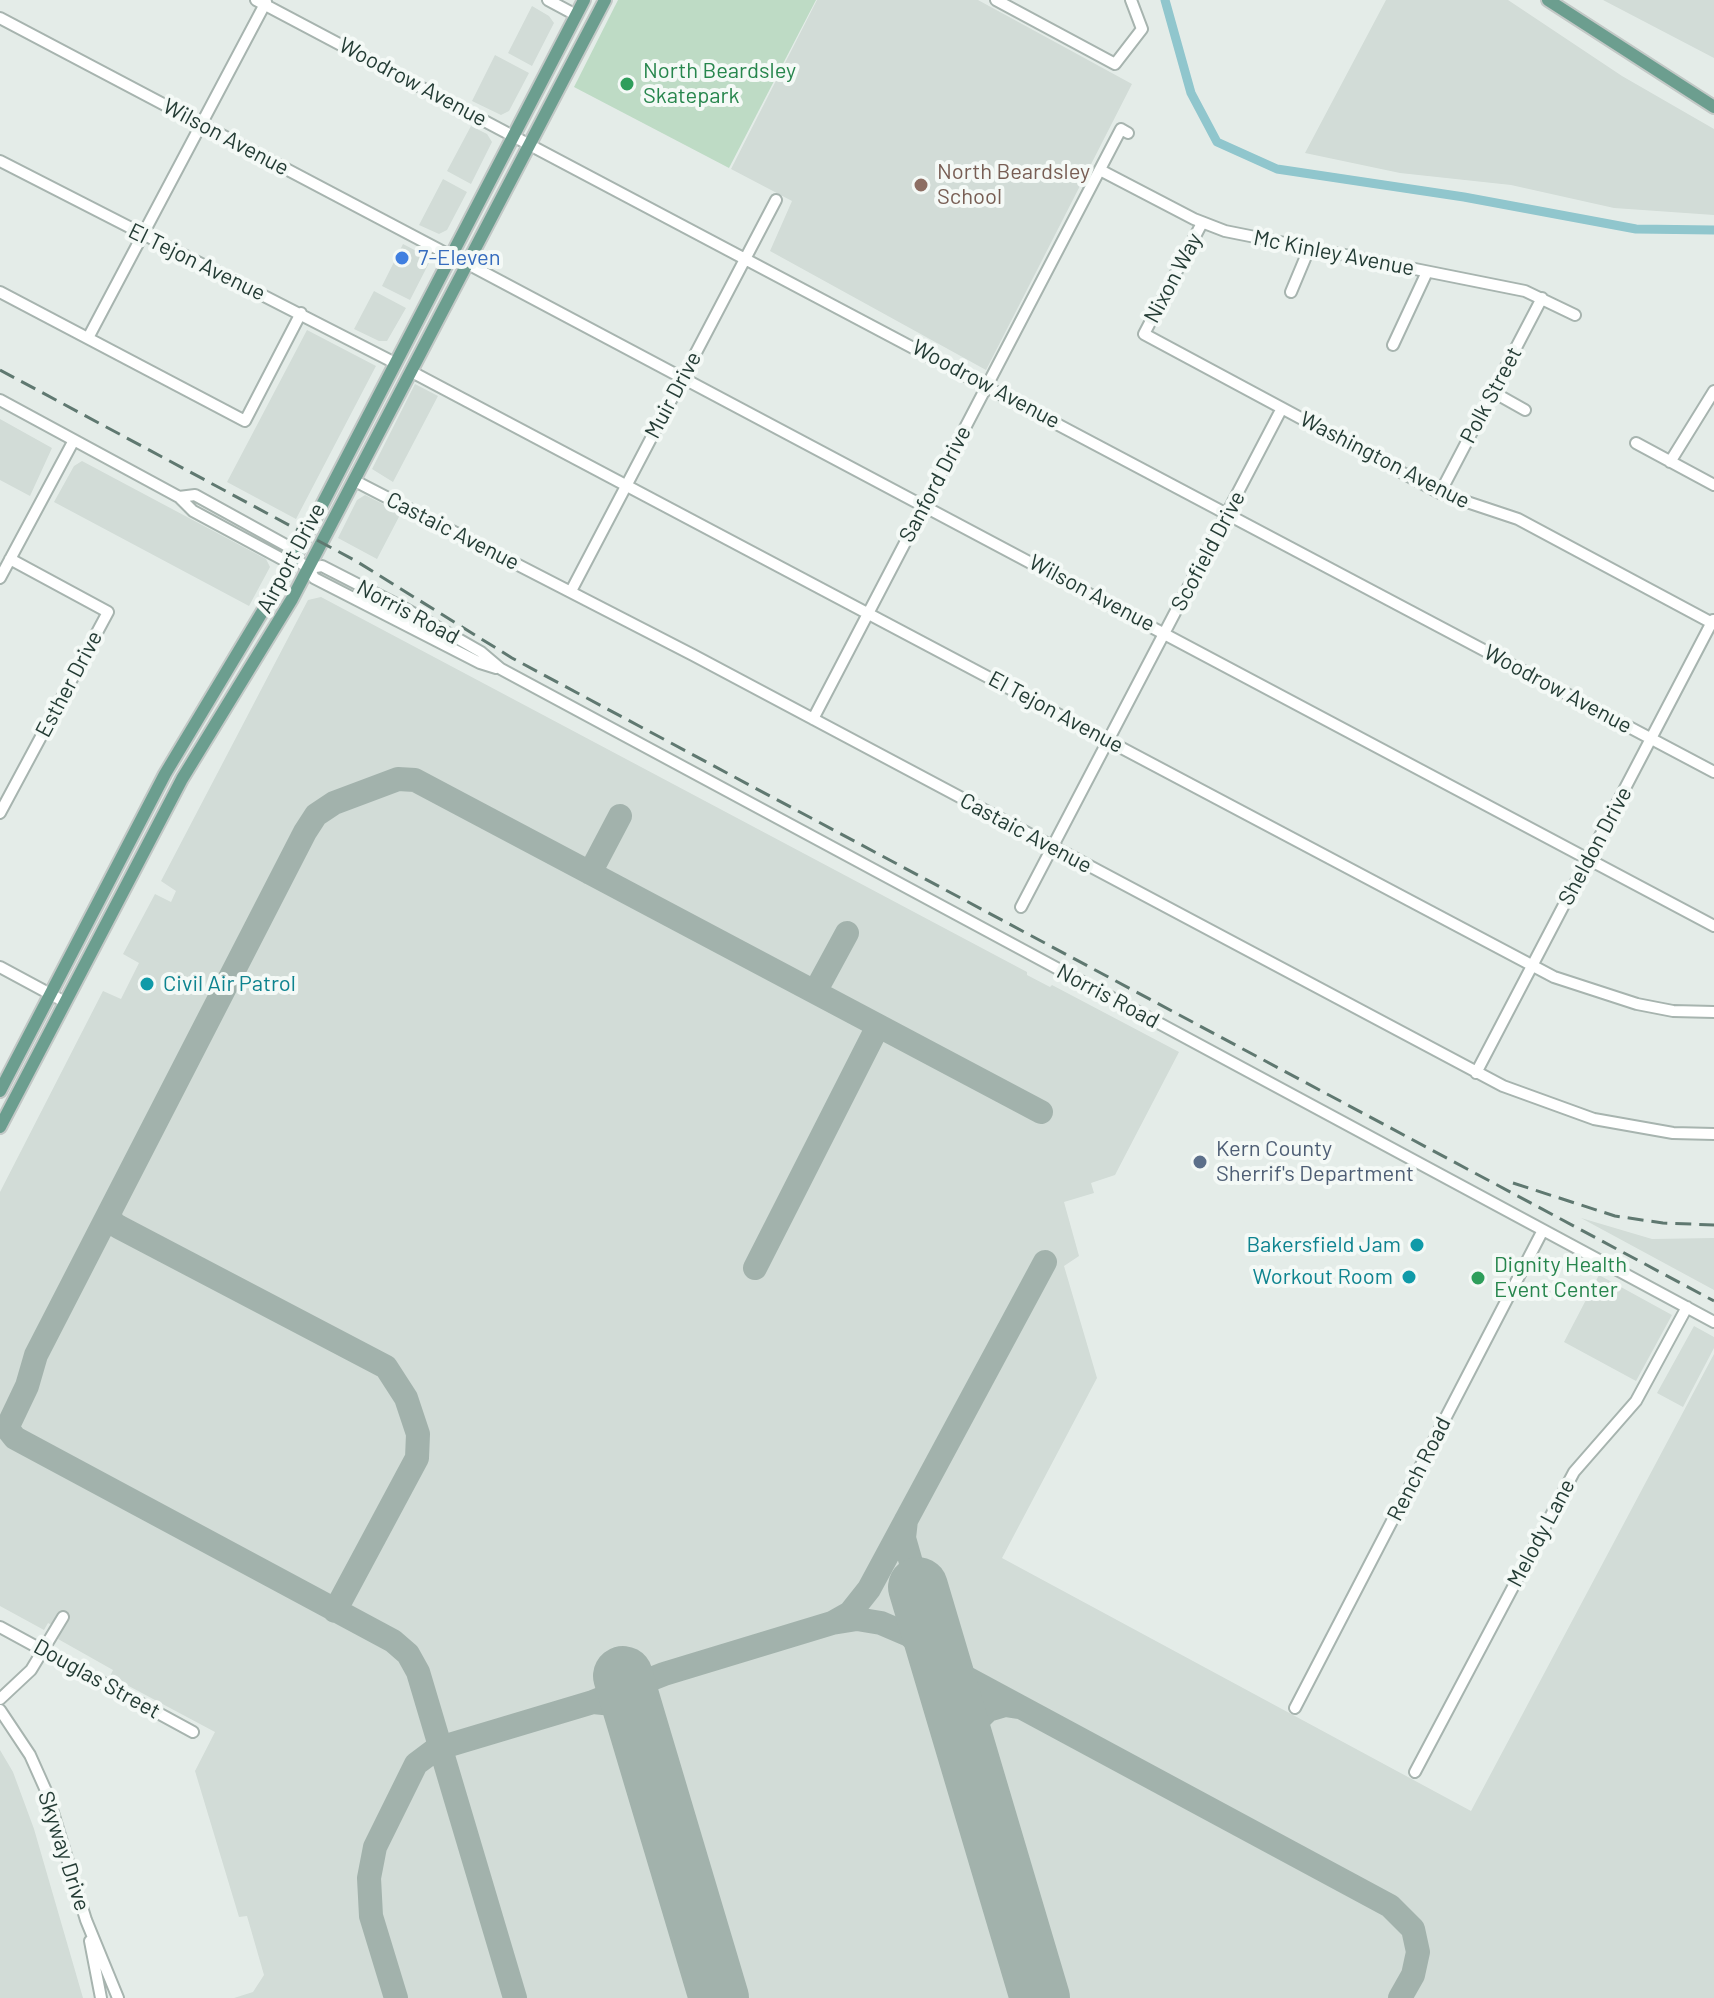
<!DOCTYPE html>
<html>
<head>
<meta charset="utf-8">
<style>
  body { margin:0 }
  canvas { display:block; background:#e4ece8 }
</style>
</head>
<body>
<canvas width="1714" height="1998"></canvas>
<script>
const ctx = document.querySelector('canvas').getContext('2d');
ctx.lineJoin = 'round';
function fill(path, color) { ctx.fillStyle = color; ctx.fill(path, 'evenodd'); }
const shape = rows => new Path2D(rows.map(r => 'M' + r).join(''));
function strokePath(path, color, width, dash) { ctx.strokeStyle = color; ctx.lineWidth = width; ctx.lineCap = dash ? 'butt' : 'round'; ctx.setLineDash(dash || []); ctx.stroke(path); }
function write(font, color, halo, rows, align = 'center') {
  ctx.font = font + ' Barlow,sans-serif'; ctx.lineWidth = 8; ctx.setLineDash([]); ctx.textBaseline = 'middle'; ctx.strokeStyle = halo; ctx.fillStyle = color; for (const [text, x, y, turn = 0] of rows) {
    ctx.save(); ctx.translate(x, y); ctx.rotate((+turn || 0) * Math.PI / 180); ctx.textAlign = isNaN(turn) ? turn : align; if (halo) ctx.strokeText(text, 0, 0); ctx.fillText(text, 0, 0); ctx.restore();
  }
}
const built = shape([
  [817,0,978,0,1132,84,986,370,770,251,792,201,731,169],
  [1386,0,1508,0,1622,76,1714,129,1714,215,1614,208,1511,185,1400,173,1305,153],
  [1603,0,1714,0,1714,58],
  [532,6,549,16,554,23,532,66,508,53],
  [495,55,529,73,509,111,501,115,472,101],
  [471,126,487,134,492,142,471,184,447,171],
  [443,179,467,192,447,230,439,234,419,225],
  [403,244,424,255,429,263,410,300,382,286],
  [374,291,406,308,387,341,379,341,354,329],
  [307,330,376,366,296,519,227,482],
  [415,384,438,396,393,482,372,469],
  [0,419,52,448,30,496,0,480],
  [82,461,266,559,270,567,249,606,54,502,74,466],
  [365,495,401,513,377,559,338,538,357,500],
  [321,597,1027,972,1027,975,1050,987,1052,985,1179,1052,1115,1175,1091,1183,1094,1193,1064,1202,1079,1256,1064,1266,1097,1378,1002,1558,1471,1811,1714,1354,1714,1998,234,1998,253,1992,264,1975,247,1916,239,1917,195,1771,215,1732,110,1676,113,1670,58,1639,62,1630,48,1623,44,1630,0,1606,0,1192,103,991,121,999,139,963,123,954,155,894,171,902,176,891,161,881,308,600],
  [1581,1218,1652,1239,1714,1238,1714,1290],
  [1599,1275,1672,1315,1636,1381,1564,1342],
  [1694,1326,1714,1337,1714,1348,1683,1407,1657,1393],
  [0,1750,13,1772,34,1829,83,1998,0,1998]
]);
const green = shape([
  [618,0,816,0,729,168,574,87]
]);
const canal = shape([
  [1165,0,1191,93,1217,142,1277,169,1464,197,1636,229,1714,230]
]);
const taxiway = shape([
  [590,873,620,816],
  [815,992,847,933],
  [110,1211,111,1222,119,1227,386,1367,406,1398,418,1434,417,1458,335,1611],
  [755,1268,878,1026],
  [906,1520,904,1538,918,1587],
  [834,1622,850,1613,869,1589,1045,1262],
  [932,1658,941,1675,965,1751],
  [653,1783,631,1717,613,1704,593,1702,664,1674,832,1623,857,1619,881,1623,909,1635,950,1669,1390,1906,1413,1929,1418,1952,1413,1975,1400,1998],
  [994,1839,971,1762,968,1739,974,1724,988,1710,1005,1705,1018,1707],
  [396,1998,371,1916,369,1878,375,1847,416,1764,436,1749,593,1702],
  [515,1998,418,1672,408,1654,393,1641,15,1438,7,1428,27,1386,36,1355,305,832,316,815,334,803,398,779,415,780,1041,1112]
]);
const runway = shape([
  [918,1587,1040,1998],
  [623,1676,719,1998]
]);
const minor = shape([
  [256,0,1714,772],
  [548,0,576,15],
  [996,0,1115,64,1142,29,1131,0],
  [0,18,451,256],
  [0,161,395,363],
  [1100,170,1194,219,1225,231,1525,291,1575,315],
  [1202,223,1144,334,1440,493,1518,519,1714,624],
  [468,264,1714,926],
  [0,292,245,421,301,313],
  [1291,292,1309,249],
  [88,338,266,2],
  [1393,345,1427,272],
  [412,372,1554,977,1637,1004,1673,1011,1714,1012],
  [1493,392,1525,410],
  [0,400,179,497,193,511,282,559,294,559,309,568,314,578,480,663,496,668],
  [1636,443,1714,485],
  [1670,462,1714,391],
  [355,481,693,655,1503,1086,1594,1119,1673,1133,1714,1134],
  [1440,493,1542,298],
  [179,497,195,495,291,548,294,559],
  [309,568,322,566,406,609,481,652,501,669,1714,1322],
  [0,578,74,440],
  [571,591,776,200],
  [813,719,1121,129,1128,133],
  [0,813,108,612,10,559],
  [1021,907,1282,408],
  [0,967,65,1002],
  [1476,1073,1713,620],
  [0,1627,193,1732],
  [0,1699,31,1670,63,1617],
  [1295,1708,1543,1230],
  [0,1710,30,1755,47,1793,86,1920,118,1998],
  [1415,1772,1574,1472,1636,1401,1687,1307],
  [90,1941,101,1998]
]);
const major = shape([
  [1548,0,1714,107],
  [0,1091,165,774,294,559,584,0],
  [0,1127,182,779,292,599,605,0]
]);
const rail = shape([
  [0,370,356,561,512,658,1714,1301],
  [1513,1183,1615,1216,1663,1223,1714,1225]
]);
const markers = [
  [627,84,8,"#2e9e5b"],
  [921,185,8,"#8d6e63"],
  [402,258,8,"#3f7fe0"],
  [147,984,8,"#0f9aa8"],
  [1200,1162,8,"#5c6f8a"],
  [1417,1245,8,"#0f9aa8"],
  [1409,1277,8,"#0f9aa8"],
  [1478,1278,8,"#2e9e5b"]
];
const leisureNames = [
  ["North Beardsley",643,71],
  ["Skatepark",643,96],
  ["Dignity Health",1494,1265],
  ["Event Center",1494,1290]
];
const streetNames = [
  ["Woodrow Avenue",413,82,28],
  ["Wilson Avenue",226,137,28],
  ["Mc Kinley Avenue",1334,253,11],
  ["El Tejon Avenue",197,262,26],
  ["Nixon Way",1173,278,-62],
  ["Woodrow Avenue",986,384,28],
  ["Muir Drive",673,395,-62],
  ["Polk Street",1491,395,-62],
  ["Washington Avenue",1385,460,27],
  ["Sanford Drive",935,484,-62],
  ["Castaic Avenue",453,531,27],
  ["Scofield Drive",1208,551,-62],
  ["Airport Drive",291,558,-62],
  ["Wilson Avenue",1092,593,28],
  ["Norris Road",408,612,28],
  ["Esther Drive",69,684,-62],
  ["Woodrow Avenue",1558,689,28],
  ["El Tejon Avenue",1056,712,28],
  ["Castaic Avenue",1026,833,28],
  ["Sheldon Drive",1595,846,-62],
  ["Norris Road",1108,996,28],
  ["Rench Road",1419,1469,-63],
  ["Melody Lane",1541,1533,-62],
  ["Douglas Street",97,1679,29],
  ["Skyway Drive",64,1851,72]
];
const educationNames = [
  ["North Beardsley",937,172],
  ["School",937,197]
];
const shopNames = [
  ["7-Eleven",418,258]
];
const cultureNames = [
  ["Civil Air Patrol",163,984,"left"],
  ["Bakersfield Jam",1401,1245],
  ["Workout Room",1393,1277]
];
const serviceNames = [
  ["Kern County",1216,1149],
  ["Sherrif's Department",1216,1174]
];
fill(built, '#d2dcd7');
fill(green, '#bedbc5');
strokePath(canal, '#90c6cd', 9);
strokePath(taxiway, '#a2b2ac', 24);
strokePath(runway, '#a2b2ac', 60);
strokePath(minor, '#a7b4af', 14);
strokePath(major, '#c2c8c6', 16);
strokePath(minor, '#fff', 10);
strokePath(major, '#6c9e8f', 12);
strokePath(rail, '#5f7870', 3, [16, 8]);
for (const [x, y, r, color] of markers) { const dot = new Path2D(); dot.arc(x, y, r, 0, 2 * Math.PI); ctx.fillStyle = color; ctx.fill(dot); strokePath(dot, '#f4f9f6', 3); }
write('22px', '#27864d', '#f4f9f6', leisureNames, 'left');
write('22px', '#243c35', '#f4f9f6', streetNames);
write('22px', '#785e54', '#f4f9f6', educationNames, 'left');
write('22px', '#366cbe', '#f4f9f6', shopNames, 'left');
write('22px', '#0d838f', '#f4f9f6', cultureNames, 'right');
write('22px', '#4e5e75', '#f4f9f6', serviceNames, 'left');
</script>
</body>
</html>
